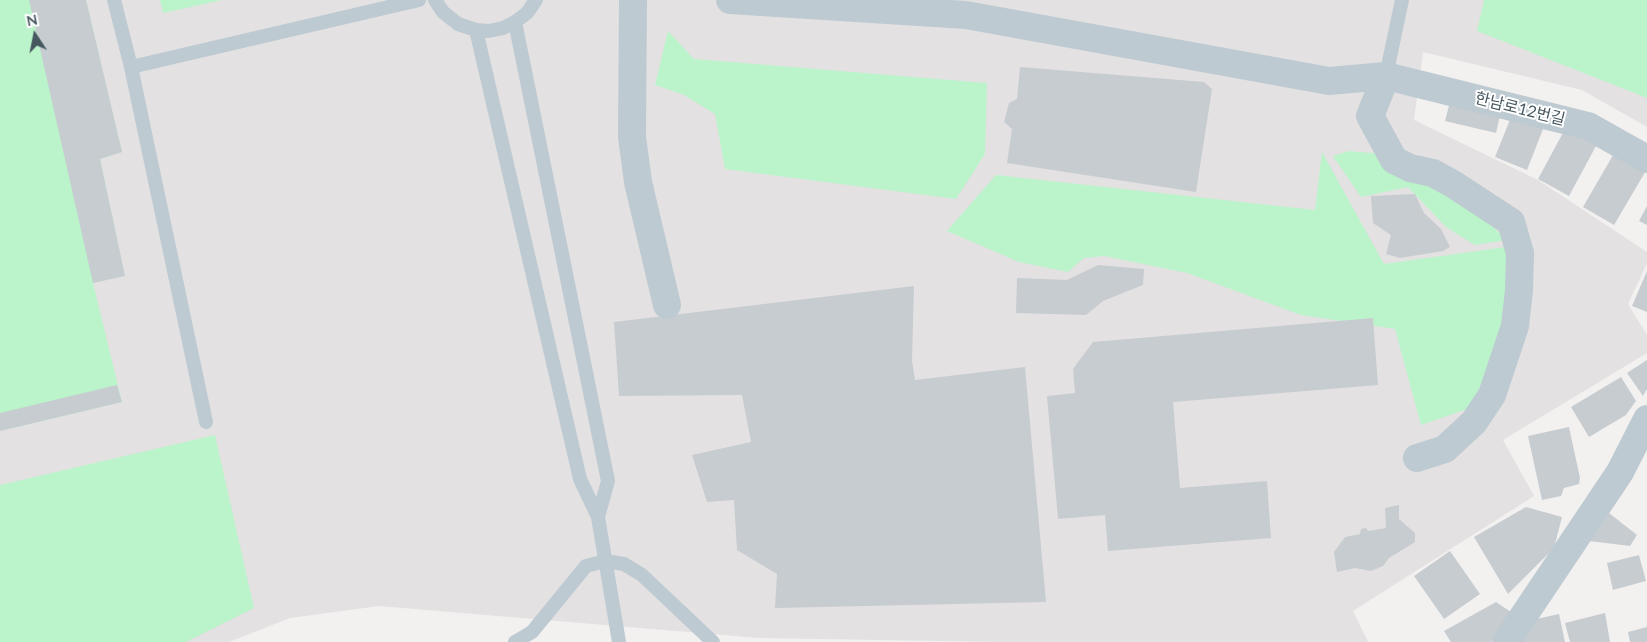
<!DOCTYPE html>
<html>
<head>
<meta charset="utf-8">
<style>
  body { margin:0 }
  #map { position:relative; width:1647px; height:642px; overflow:hidden; background:#f3f0f0; font-family:Lato,sans-serif }
  canvas { display:block }
  .north { position:absolute; left:10px; top:10px; width:50px; height:50px; -webkit-text-stroke:4px #fff; paint-order:stroke; rotate:349deg; font-size:14px; font-weight:700; line-height:20px; text-align:center; color:#465760 }
  .north::after { content:''; display:block; margin:auto; width:18px; height:22px; background:#465760; clip-path:polygon(50% 0,100% 100%,50% 72%,0 100%) }
</style>
</head>
<body>
<div id="map">
<canvas width="1647" height="642"></canvas>
<div class="north">N</div>
</div>
<script>
const ctx = document.querySelector('canvas').getContext('2d');
ctx.lineJoin = 'round';
function fill(path, color) { ctx.fillStyle = color; ctx.fill(path, 'evenodd'); }
const shape = rows => new Path2D(rows.map(r => 'M' + r).join(''));
function strokePath(path, color, width, dash) { ctx.strokeStyle = color; ctx.lineWidth = width; ctx.lineCap = dash ? 'butt' : 'round'; ctx.setLineDash(dash || []); ctx.stroke(path); }
function write(font, color, halo, rows, align = 'center') {
  ctx.font = font + ' Lato,"Noto Sans KR",sans-serif'; ctx.lineWidth = 4; ctx.setLineDash([]); ctx.textBaseline = 'middle'; ctx.strokeStyle = halo; ctx.fillStyle = color; for (const [text, x, y, turn = 0] of rows) {
    ctx.save(); ctx.translate(x, y); ctx.rotate((+turn || 0) * Math.PI / 180); ctx.textAlign = isNaN(turn) ? turn : align; if (halo) ctx.strokeText(text, 0, 0); ctx.fillText(text, 0, 0); ctx.restore();
  }
}
const education = shape([
  [0,0,1647,0,1647,127,1582,90,1423,52,1414,120,1538,180,1647,252,1647,263,1628,304,1647,335,1647,353,1503,440,1534,496,1353,611,1368,642,1001,642,759,638,379,606,290,618,229,642,0,642]
]);
const green = shape([
  [0,0,86,0,122,152,100,159,125,276,93,283,122,402,0,431],
  [160,0,222,0,163,13],
  [1484,0,1647,0,1647,98,1477,31],
  [668,31,694,59,987,83,985,154,956,199,725,169,715,114,684,95,655,85],
  [1349,151,1426,158,1506,240,1475,245,1446,227,1408,187,1361,197,1333,156],
  [1322,152,1384,264,1513,246,1509,327,1470,408,1421,425,1395,329,1301,315,1187,273,1104,256,1084,258,1068,272,1019,262,947,231,996,175,1315,210],
  [215,435,254,608,186,642,0,642,0,485]
]);
const building = shape([
  [29,0,86,0,122,152,100,159,125,276,93,283],
  [1020,67,1204,82,1212,89,1196,192,1007,163,1012,129,1004,122,1009,103,1017,99],
  [1452,94,1502,106,1496,133,1445,121],
  [1513,112,1545,124,1527,170,1495,157],
  [1565,129,1596,146,1569,196,1538,179],
  [1616,150,1647,169,1614,225,1583,207],
  [1415,194,1424,213,1441,229,1450,247,1443,251,1400,258,1386,254,1391,235,1373,223,1371,196],
  [1647,206,1647,225,1639,221],
  [1098,265,1144,269,1143,285,1103,301,1086,315,1016,313,1017,278,1067,280],
  [1647,271,1647,312,1632,306],
  [914,286,912,361,915,380,1025,367,1046,602,775,608,777,574,737,550,734,500,707,502,692,455,751,442,742,395,619,396,614,322],
  [1373,318,1378,385,1173,402,1180,488,1267,481,1271,538,1108,551,1105,515,1058,519,1047,396,1075,393,1073,369,1093,342],
  [1647,360,1647,389,1643,396,1627,373],
  [1621,377,1636,401,1626,415,1589,437,1571,407],
  [117,385,122,402,0,431,0,413],
  [1569,427,1580,478,1579,484,1564,488,1561,496,1542,500,1528,436],
  [1399,505,1399,519,1415,533,1415,542,1389,558,1383,566,1371,571,1355,568,1337,572,1334,552,1345,537,1360,534,1361,529,1366,528,1368,531,1386,528,1385,508],
  [1526,507,1562,517,1554,548,1508,594,1474,537],
  [1609,513,1637,535,1630,546,1589,541],
  [1450,551,1480,594,1444,619,1414,576],
  [1639,555,1646,581,1613,590,1607,563],
  [1496,602,1511,612,1491,642,1451,642,1444,631],
  [1605,613,1610,642,1570,642,1565,623],
  [1559,614,1565,642,1513,642,1527,621],
  [1647,627,1647,642,1630,642,1628,632]
]);
const service = shape([
  [114,0,131,67,206,422],
  [435,0,443,12,458,24,476,30,489,31,503,28,515,22,527,13,536,0],
  [515,22,608,481,598,517],
  [476,30,580,479,598,517,619,642],
  [131,67,419,0],
  [1386,76,1402,0],
  [515,642,532,632,586,566,605,561,624,564,642,575,713,642]
]);
const minor = shape([
  [633,0,632,137,638,182,667,305],
  [730,0,966,15,1329,81,1386,76,1370,116,1394,160,1410,168,1433,173,1453,184,1511,222,1520,253,1519,290,1515,326,1492,395,1474,422,1445,449,1417,458],
  [1386,76,1588,126,1647,159],
  [1506,642,1620,472,1647,419]
]);
const streetNames = [
  ["한남로12번길",1520,109,14]
];
fill(education, '#e4e1e2');
fill(green, '#bbf3ca');
fill(building, '#c7ccd0');
strokePath(service, '#bdcad1', 14);
strokePath(minor, '#bdcad1', 28);
write('16px', '#465760', '#fff', streetNames);
</script>
</body>
</html>
